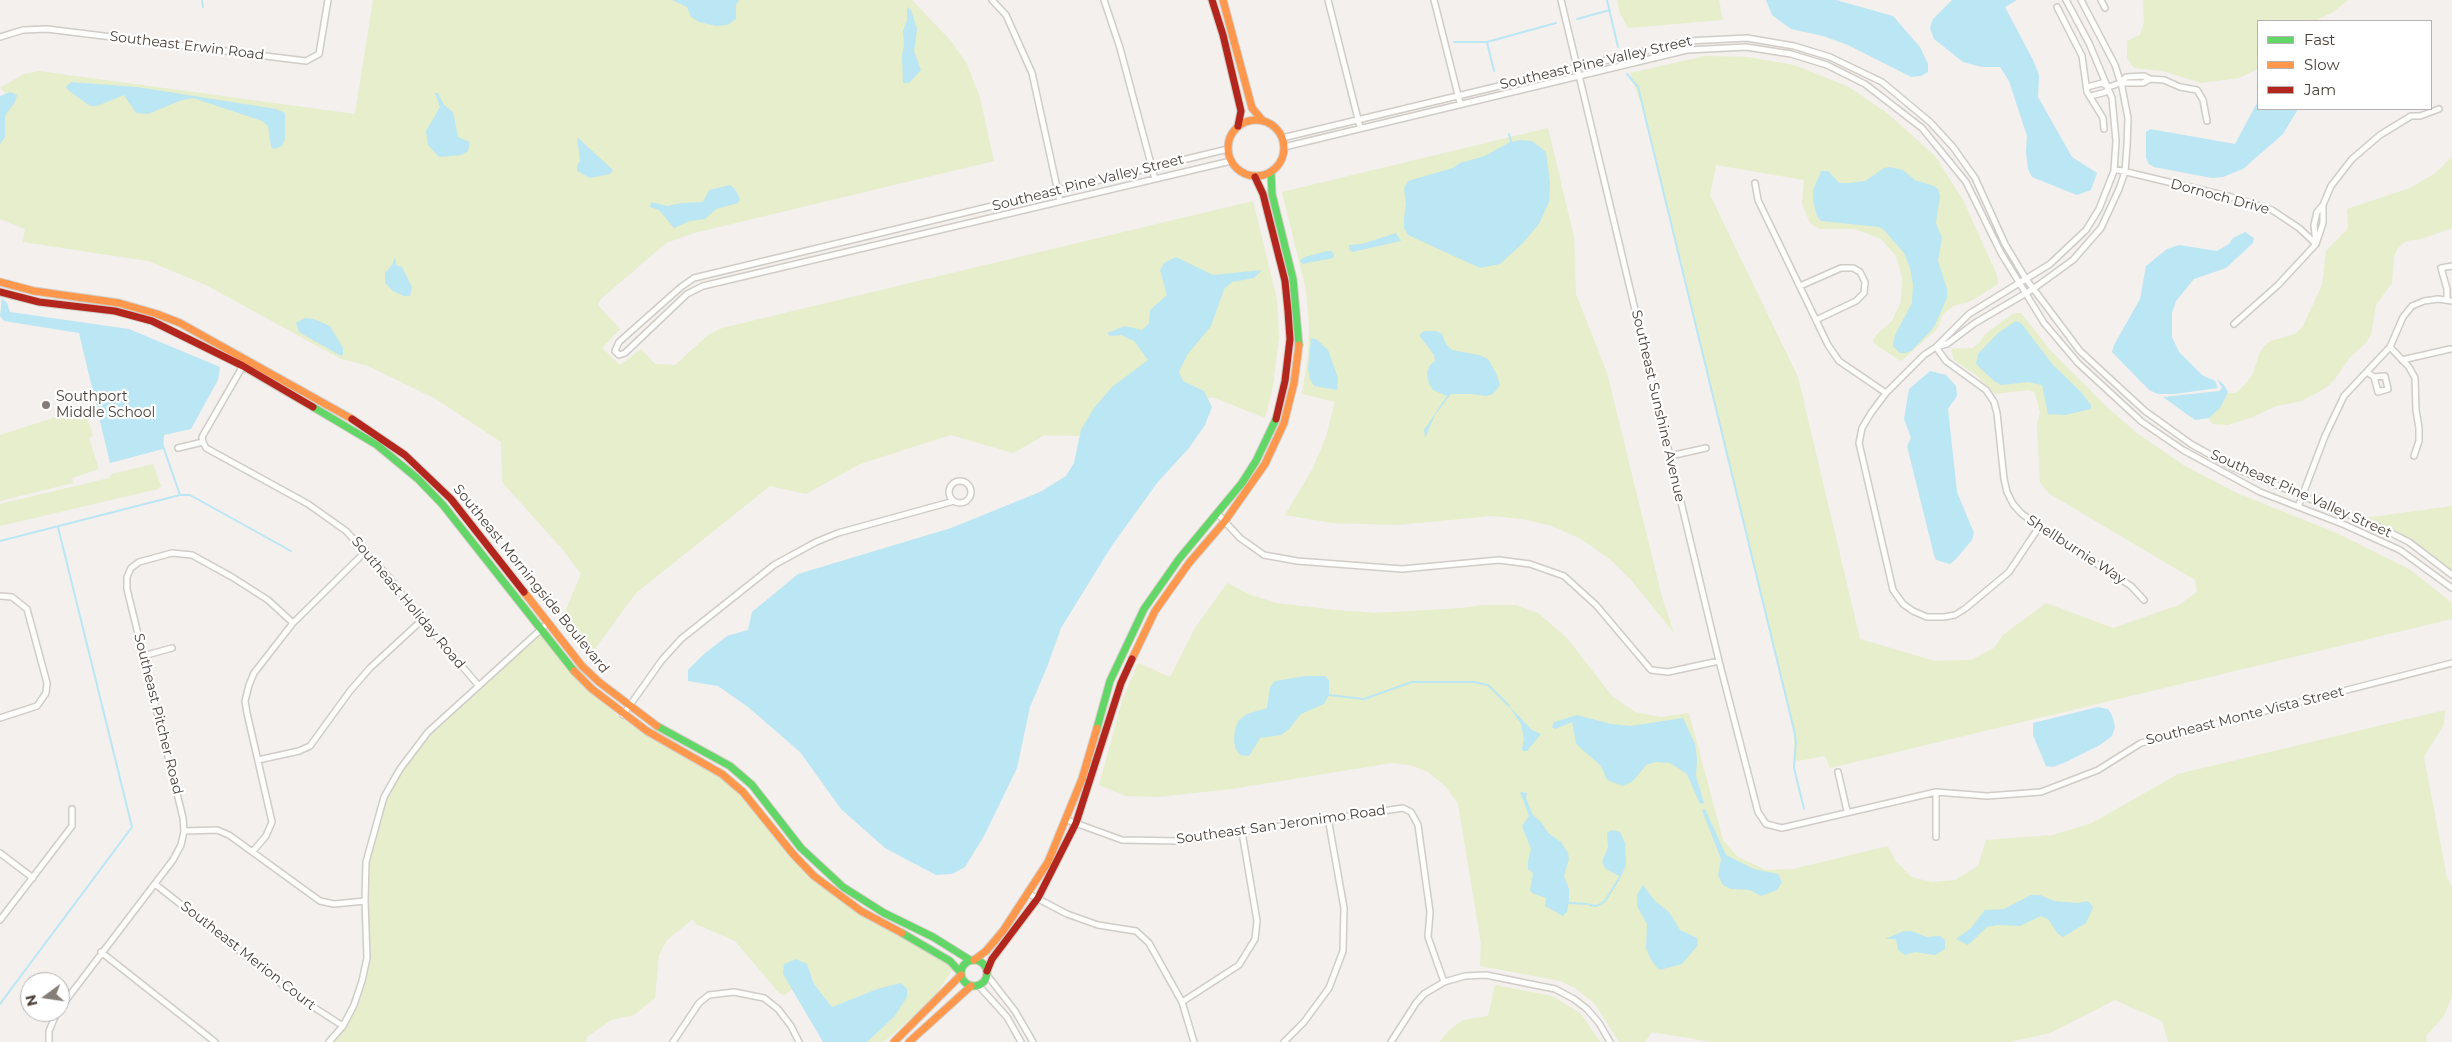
<!DOCTYPE html>
<html>
<head>
<meta charset="utf-8">
<style>
  body { margin:0 }
  #map { position:relative; width:2452px; height:1042px; overflow:hidden; background:#f3f0ed; font-family:Montserrat,sans-serif }
  canvas { display:block }
  .legend { position:absolute; left:2257px; top:20px; width:175px; height:90px; box-sizing:border-box; background:#fff; border:1px solid #b7b2af; margin:0; padding:6px 9px; list-style:none; font-size:15px; color:#4a3f37 }
  .legend li { display:flex; align-items:center; gap:10px; height:25px }
  .legend b { width:25px; border:1px solid #b7b2af }
  .north { position:absolute; left:20px; top:972px; width:50px; height:50px; box-sizing:border-box; background:#fff; border:1px solid #b7b2af; border-radius:50%; rotate:256deg; font-size:14px; font-weight:700; line-height:20px; text-align:center; color:#4a3f37 }
  .north::after { content:''; display:block; margin:auto; width:18px; height:22px; background:#857d77; clip-path:polygon(50% 0,100% 100%,50% 72%,0 100%) }
</style>
</head>
<body>
<div id="map">
<canvas width="2452" height="1042"></canvas>
<ul class="legend">
<li><b style="height:6px;background:#63d668"></b>Fast</li>
<li><b style="height:6px;background:#ff974d"></b>Slow</li>
<li><b style="height:6px;background:#b3261e"></b>Jam</li>
</ul>
<div class="north">N</div>
</div>
<script>
const ctx = document.querySelector('canvas').getContext('2d');
ctx.lineJoin = 'round';
function fill(path, color) { ctx.fillStyle = color; ctx.fill(path, 'evenodd'); }
const shape = rows => new Path2D(rows.map(r => 'M' + r).join(''));
function strokePath(path, color, width, dash) { ctx.strokeStyle = color; ctx.lineWidth = width; ctx.lineCap = dash ? 'butt' : 'round'; ctx.setLineDash(dash || []); ctx.stroke(path); }
function write(font, color, halo, rows, align = 'center') {
  ctx.font = font + ' Montserrat,sans-serif'; ctx.lineWidth = 4.5; ctx.setLineDash([]); ctx.textBaseline = 'middle'; ctx.strokeStyle = halo; ctx.fillStyle = color; for (const [text, x, y, turn = 0] of rows) {
    ctx.save(); ctx.translate(x, y); ctx.rotate((+turn || 0) * Math.PI / 180); ctx.textAlign = isNaN(turn) ? turn : align; if (halo) ctx.strokeText(text, 0, 0); ctx.fillText(text, 0, 0); ctx.restore();
  }
}
const green = shape([
  [373,0,912,0,952,42,967,64,980,98,994,161,694,233,666,243,601,299,598,305,620,329,602,348,620,365,641,349,655,364,675,365,708,335,722,328,1253,201,1277,299,1279,336,1273,386,1265,418,1212,397,1081,436,1045,435,1013,453,951,435,860,464,806,494,770,486,636,593,589,657,561,621,581,574,562,549,502,482,501,442,436,399,366,365,341,359,206,285,148,261,23,242,25,229,0,219,0,109,9,96,0,88,24,74,39,71,355,114],
  [1617,0,1719,0,1723,20,1628,28,1619,11],
  [2143,0,2348,0,2333,12,2315,21,2258,21,2258,69,2239,78,2201,83,2163,71,2134,68,2127,58,2127,41,2140,35,2144,22],
  [1705,56,1747,57,1794,65,1849,87,1887,113,1935,156,1963,200,1997,275,1998,284,1971,301,1953,306,1943,314,1937,329,1901,361,1876,345,1873,341,1877,334,1892,321,1901,302,1902,277,1896,256,1881,239,1855,229,1819,229,1810,223,1802,204,1804,180,1716,165,1710,195,1798,377,1860,639,1935,661,1971,660,1994,648,2003,635,2046,603,2113,628,2179,605,2197,592,2195,580,2048,493,2040,482,2037,425,2040,413,2035,393,2029,390,1995,394,1976,375,1954,360,1951,349,1973,348,1980,342,1985,334,2014,313,2021,313,2051,351,2108,408,2138,434,2185,466,2237,493,2339,534,2409,569,2446,598,2452,604,2452,619,1830,768,1825,756,1797,761,1794,757,1794,731,1646,117,1630,73],
  [1548,128,1574,237,1576,294,1607,373,1662,597,1674,633,1631,580,1611,560,1581,539,1552,526,1523,519,1491,516,1397,525,1333,523,1285,515,1313,468,1326,437,1335,402,1302,394,1308,354,1309,326,1306,290,1282,192],
  [2452,157,2452,228,2421,239,2406,241,2398,248,2394,256,2392,283,2376,305,2371,335,2366,343,2350,357,2335,379,2327,387,2302,401,2276,406,2253,417,2228,425,2213,424,2208,418,2215,413,2225,399,2227,393,2236,393,2248,381,2253,374,2259,354,2265,345,2271,341,2295,334,2303,326,2322,285,2326,251,2348,228,2347,209,2410,188,2434,174],
  [84,408,93,436,89,438,99,469,72,478,73,483,0,501,0,435],
  [153,464,161,486,158,489,0,526,0,504,109,478,112,474],
  [2452,506,2452,571,2411,540,2365,518],
  [1227,583,1249,594,1276,603,1336,610,1376,613,1461,608,1483,605,1515,605,1538,613,1567,638,1612,696,1635,712,1661,717,1689,713,1723,840,1738,857,1766,870,1793,869,1888,846,1895,860,1911,877,1931,882,1955,880,1978,866,1986,840,2053,835,2092,823,2178,774,2445,710,2444,724,2424,757,2447,878,2452,886,2452,996,2444,1016,2426,1036,2427,1042,2168,1042,2162,1021,2115,1000,2050,1033,2010,1042,1711,1042,1652,1032,1645,1042,1619,1042,1595,1004,1575,988,1560,981,1480,966,1481,944,1458,804,1446,787,1428,772,1410,765,1392,763,1231,789,1158,797,1126,796,1099,785,1122,701,1138,663,1170,677,1195,628],
  [540,634,573,674,618,716,720,777,740,794,788,853,812,879,859,913,923,948,947,964,952,970,933,999,884,1042,867,1042,894,1017,877,989,832,1007,814,984,807,964,792,989,785,995,779,993,735,941,696,924,693,919,667,940,659,955,655,998,634,1015,611,1020,587,1037,586,1042,333,1042,347,1025,358,1006,366,982,371,958,368,901,370,862,387,798,403,770,431,734],
  [1495,985,1552,996,1581,1014,1600,1042,1440,1042,1448,1031,1463,1020,1488,1016]
]);
const water = shape([
  [672,0,739,0,736,5,736,19,727,25,716,26,699,22,691,17,687,7],
  [1766,0,1836,0,1893,16,1920,47,1928,64,1928,72,1921,76,1911,77,1848,45,1823,36,1791,29,1772,15],
  [1952,0,2017,0,2005,7,2033,60,2039,75,2038,97,2072,157,2097,173,2091,190,2077,195,2032,177,2028,169,2026,152,2027,136,2009,81,2000,67,1982,67,1963,62,1934,39,1930,28,1933,19],
  [907,7,911,10,917,29,914,51,921,70,909,83,903,83,902,54,904,46,903,31,907,21],
  [71,82,137,87,276,109,285,113,285,139,282,146,274,149,271,147,268,126,262,121,193,98,182,100,148,114,136,113,124,95,97,106,90,106,68,90,66,87],
  [10,92,17,95,15,102,5,116,5,137,0,144,0,96],
  [435,93,438,93,444,105,453,112,458,137,470,142,468,151,461,155,439,157,428,145,426,131,440,107],
  [2258,101,2258,109,2298,109,2283,134,2243,169,2223,177,2212,178,2154,167,2149,164,2146,158,2146,132,2150,129,2235,144],
  [577,137,613,170,610,174,590,178,577,171,577,165,580,161],
  [1519,140,1532,141,1546,152,1550,183,1549,202,1539,224,1523,243,1500,264,1480,268,1408,235,1404,228,1404,218,1406,204,1404,189,1408,181,1453,168,1460,163,1485,156,1508,143],
  [1890,167,1903,170,1915,180,1934,186,1938,189,1940,196,1936,223,1942,238,1938,261,1947,289,1947,298,1935,325,1928,334,1911,351,1905,353,1900,353,1893,346,1895,335,1912,303,1913,284,1910,268,1904,253,1884,230,1879,227,1821,221,1817,216,1813,200,1813,190,1821,171,1828,171,1839,183,1849,183,1865,181,1884,168],
  [730,185,735,189,740,199,738,203,716,209,705,219,690,221,674,228,659,210,650,207,651,202,667,206,682,203,703,202,709,190],
  [2245,232,2254,238,2253,243,2226,268,2194,279,2176,301,2172,313,2172,337,2179,352,2202,375,2215,381,2218,388,2175,394,2158,394,2149,390,2112,352,2114,345,2140,299,2146,266,2167,249,2179,245,2217,251,2229,244,2233,238],
  [1396,233,1401,241,1352,252,1349,249,1349,245,1362,244],
  [1327,251,1331,251,1334,254,1333,258,1302,264,1300,260,1305,257],
  [395,257,396,265,402,267,412,287,410,296,404,296,393,291,385,283,385,273,392,265],
  [1176,257,1213,275,1262,270,1254,278,1232,282,1224,289,1211,326,1187,355,1179,372,1183,381,1204,391,1212,407,1205,425,1189,448,1157,483,1111,547,1061,628,1047,667,1030,707,1017,768,984,836,965,867,952,874,936,875,885,848,841,809,800,752,748,707,718,686,688,681,688,670,704,654,727,636,748,630,752,612,798,574,951,528,1040,492,1066,476,1074,463,1081,430,1094,408,1112,387,1148,360,1134,341,1121,335,1110,336,1107,333,1125,326,1142,330,1149,323,1150,310,1167,295,1160,270,1164,263],
  [2,298,7,303,10,312,129,329,220,367,218,380,191,429,164,435,163,449,110,463,79,333,4,321,0,316],
  [305,318,314,319,330,326,343,348,343,354,341,356,299,332,296,323],
  [2016,321,2021,323,2053,365,2081,392,2091,405,2091,409,2065,415,2048,414,2042,385,2028,382,2001,385,1994,381,1976,364,1978,354,1998,333],
  [1424,331,1436,331,1442,334,1446,344,1452,350,1479,355,1488,359,1497,375,1500,385,1493,394,1486,396,1471,394,1451,394,1435,415,1425,438,1424,430,1447,396,1433,390,1429,384,1427,373,1430,365,1435,361,1434,355,1419,335],
  [1311,338,1316,339,1328,350,1338,378,1337,390,1314,386,1310,379,1308,369],
  [1930,371,1946,375,1956,386,1957,396,1948,409,1957,492,1974,533,1972,540,1956,559,1950,564,1936,560,1934,555,1907,446,1911,438,1904,419,1909,389],
  [2217,379,2224,385,2228,392,2220,408,2209,418,2195,420,2163,397,2219,391,2222,388],
  [1306,676,1325,676,1329,680,1329,695,1324,704,1301,714,1289,729,1281,735,1260,738,1249,756,1240,755,1235,748,1234,739,1235,729,1239,720,1247,714,1267,708,1270,687,1275,681],
  [1509,706,1532,730,1541,734,1527,751,1523,751,1522,749,1524,739,1521,724],
  [2098,707,2108,709,2112,715,2115,727,2112,736,2100,745,2066,762,2053,767,2046,766,2033,735,2033,723],
  [1577,715,1611,724,1631,726,1683,718,1695,744,1697,759,1696,776,1704,803,1700,804,1687,774,1670,763,1655,762,1646,765,1633,781,1623,786,1607,780,1601,766,1576,744,1572,722,1555,729,1552,727,1554,722],
  [1520,792,1527,793,1526,798,1533,815,1541,822,1548,833,1561,842,1568,853,1569,859,1564,876,1569,889,1569,901,1567,912,1563,916,1545,906,1546,898,1532,893,1530,890,1533,873,1528,869,1528,861,1531,849,1522,826,1529,816],
  [1705,809,1726,855,1754,869,1778,874,1782,882,1777,890,1761,896,1750,890,1731,889,1723,885,1718,875,1721,859,1703,813,1702,810],
  [1611,830,1620,832,1625,843,1626,865,1621,877,1606,869,1602,862,1608,847,1607,833],
  [1643,885,1655,901,1669,912,1680,930,1697,938,1698,945,1682,964,1659,970,1651,960,1646,948,1647,924,1637,906,1637,895],
  [2031,895,2040,895,2054,901,2078,903,2088,901,2093,907,2086,923,2063,937,2057,933,2048,919,2041,916,2020,926,1997,925,1987,927,1968,945,1956,939,1971,928,1985,910,2004,909],
  [1904,931,1911,931,1927,937,1940,936,1945,940,1945,949,1935,955,1915,952,1905,955,1898,950,1896,939,1885,939],
  [796,959,807,964,814,984,832,1007,877,989,901,983,907,989,907,997,894,1017,867,1042,823,1042,783,974,784,964]
]);
const stream = shape([
  [202,0,203,7],
  [1607,0,1618,47],
  [1577,19,1610,10],
  [1454,42,1487,42,1556,23],
  [1487,42,1494,71],
  [1627,74,1638,87,1794,730,1796,741,1794,768,1804,809],
  [1509,134,1511,142],
  [163,446,180,495],
  [0,541,180,495,190,495,291,551],
  [1329,695,1364,699,1412,682,1473,682,1488,685,1509,706],
  [1569,903,1588,904],
  [1590,905,1597,906,1605,901,1620,877],
  [0,1004,132,827,58,527]
]);
const street = shape([
  [992,0,1006,15,1032,73,1060,201],
  [1104,0,1120,48,1155,179],
  [1328,0,1360,127],
  [1434,0,1460,103],
  [1561,0,1719,661,1758,812,1766,824,1782,828,1936,792,1987,796,2041,792,2098,770,2141,743,2452,663],
  [2101,0,2105,8],
  [2057,7,2082,56,2087,92,2103,118,2104,129],
  [0,37,23,30,47,29,306,61,319,54,328,0],
  [2120,83,2143,83,2150,79],
  [2087,87,2102,83,2109,87],
  [2091,96,2106,92,2109,87,2120,83,2126,77,2144,76,2150,79,2164,80,2180,87,2197,90,2203,100,2207,121],
  [1282,138,1687,41,1747,38,1794,46,1830,57,1882,82,1930,122,1953,147,1975,178,2005,244,2026,279,2080,351,2145,411,2191,444,2232,467,2381,528,2409,542,2452,575],
  [1284,147,1687,50,1746,47,1791,54,1827,65,1865,84,1922,128,1966,182,2001,253,2044,323,2078,363,2142,422,2183,450,2260,492,2345,525,2400,550,2452,588],
  [1228,149,694,278,681,287,619,342,615,351,619,355,625,353,687,294,703,286,1231,161],
  [2114,169,2231,197,2272,210,2299,228,2316,244],
  [1755,183,1758,200,1828,345,1839,361,1886,393],
  [2316,244,2314,225,2317,212,2323,205,2331,186,2352,159,2380,135,2411,116,2420,116,2439,109],
  [1800,286,1841,268,1853,268,1860,272,1865,282,1864,293,1856,301,1816,320],
  [2447,300,2447,289,2441,268,2452,266],
  [2234,324,2278,285,2316,244,2323,223,2323,205],
  [1936,347,1947,344,1975,323,2033,289,2073,260,2101,228,2119,189,2125,172,2127,146,2128,118,2122,87,2115,65,2081,0],
  [1936,347,1946,361,1986,390,1994,402,1997,413,2004,479,2007,492,2013,504,2021,513,2039,527,2131,586,2144,600],
  [2390,347,2409,367,2415,378,2416,410,2419,428,2419,441,2414,456],
  [2402,360,2450,349],
  [2367,372,2374,377,2378,392,2388,389,2385,376,2374,377],
  [203,442,206,448,308,504,346,531,387,575,422,620,479,686],
  [203,442,202,437,244,364],
  [178,448,203,442],
  [1670,456,1706,448],
  '949 492a11 11 0 1 1 22 0a11 11 0 1 1-22 0Z',
  [2298,507,2325,436,2344,396,2390,347,2403,317,2412,306,2424,301,2438,299,2452,301],
  [1217,513,1240,538,1264,555,1297,561,1402,569,1499,560,1530,564,1564,576,1596,605,1651,670,1668,672,1719,661],
  [2039,527,2009,572,1966,608,1955,615,1944,617,1927,617,1913,611,1903,604,1893,590,1859,443,1862,428,1871,413,1886,393,1924,355,1936,347,1969,314,2050,264,2086,230,2099,209,2114,171,2116,141,2112,98,2089,43,2066,0],
  [0,596,12,597,27,609,47,683,46,693,37,706,0,718],
  [143,656,172,648],
  [623,715,662,660,681,639,774,565,816,542,838,533,954,501],
  [258,760,299,751,310,746,350,691,370,668,422,620],
  [1838,772,1847,811],
  [1936,792,1936,837],
  [1067,820,1122,840,1179,841,1403,808,1411,812,1418,825,1430,912,1428,937,1444,982],
  [184,831,217,830,229,835,320,901,334,904,365,901],
  [253,851,266,836,272,822,247,713,245,701,249,685,254,673,293,623,366,551],
  [0,853,33,878],
  [155,884,298,997,343,1026],
  [1029,894,1067,914,1098,925,1136,931,1149,943,1182,1002,1194,1042],
  [0,920,72,826,72,809],
  [101,952,215,1042],
  [987,975,1015,1011,1033,1042],
  [978,985,1007,1017,1021,1042],
  [1182,1002,1239,965,1255,939,1257,921,1242,832],
  [60,1008,173,860,181,845,184,831,183,818,127,589,127,577,131,568,139,562,172,553,192,555,232,577,268,600,293,623],
  [49,1042,49,1031,57,1012],
  [329,1042,343,1026,354,1005,362,981,367,958,365,901,366,862,384,797,400,769,428,732,548,623],
  [673,1042,699,1003,709,995,734,992,764,998,778,1009,791,1026,799,1042],
  [1284,1042,1304,1022,1329,988,1343,951,1344,908,1328,818],
  [1391,1042,1416,1003,1424,994,1444,982,1465,976,1486,975,1555,989,1574,999,1587,1009,1599,1023,1610,1042]
]);
const fast = shape([
  [1271,172,1272,194,1293,279,1299,345],
  [313,407,377,445,418,479,443,505,574,671],
  [657,726,730,766,752,785,801,848,843,887,884,913,933,937,970,960],
  [1097,728,1110,681,1144,609,1179,559,1242,483,1256,461,1276,419],
  [902,933,950,961,961,973],
  '961 973a13 13 0 1 1 26 0a13 13 0 1 1-26 0Z'
]);
const slow = shape([
  [1223,0,1252,108,1263,121],
  '1228 148a28 28 0 1 1 56 0a28 28 0 1 1-56 0Z',
  [0,282,34,291,119,303,157,314,180,323,352,419],
  [524,592,582,666,599,682,657,726],
  [1132,659,1155,611,1189,563,1225,521,1265,464,1284,423,1294,383,1299,345],
  [574,671,592,689,647,731,722,774,743,792,793,854,814,876,861,911,902,933],
  [974,960,986,951,1003,931,1048,862,1082,779,1097,728],
  [894,1042,961,975],
  [909,1042,971,986]
]);
const jam = shape([
  [1212,0,1223,35,1241,111,1238,126],
  [1255,177,1263,194,1285,281,1288,311,1290,339,1285,381,1276,419],
  [0,292,39,302,115,311,152,321,243,366,313,407],
  [352,419,405,455,451,499,524,592],
  [987,971,992,959,1038,898,1076,823,1121,683,1132,659]
]);
const markers = [
  [46,405,5,"#857d77"]
];
const streetNames = [
  ["Southeast Erwin Road",187,46,7],
  ["Southeast Pine Valley Street",1596,63,-13],
  ["Southeast Pine Valley Street",1088,183,-14],
  ["Dornoch Drive",2220,197,15],
  ["Southeast Sunshine Avenue",1658,406,77],
  ["Southeast Pine Valley Street",2301,494,24],
  ["Shellburnie Way",2076,550,33],
  ["Southeast Morningside Boulevard",531,579,51],
  ["Southeast Holiday Road",408,603,50],
  ["Southeast Pitcher Road",158,714,76],
  ["Southeast Monte Vista Street",2245,716,-14],
  ["Southeast San Jeronimo Road",1281,825,-8],
  ["Southeast Merion Court",248,956,38]
];
const poiNames = [
  ["Southport",56,397],
  ["Middle School",56,413]
];
fill(green, '#e6eecb');
fill(water, '#bbe6f3');
strokePath(stream, '#bbe6f3', 2);
strokePath(street, '#d0ccc8', 8);
strokePath(fast, '#d4cdc5', 9);
strokePath(slow, '#d4cdc5', 9);
strokePath(jam, '#d4cdc5', 9);
strokePath(street, '#fdfdfc', 5);
strokePath(fast, '#63d668', 7);
strokePath(slow, '#ff974d', 7);
strokePath(jam, '#b3261e', 7);
for (const [x, y, r, color] of markers) { const dot = new Path2D(); dot.arc(x, y, r, 0, 2 * Math.PI); ctx.fillStyle = color; ctx.fill(dot); strokePath(dot, '#fff', 2); }
write('14px', '#4a3f37', '#fff', streetNames);
write('14px', '#4a3f37', '#fff', poiNames, 'left');
</script>
</body>
</html>
